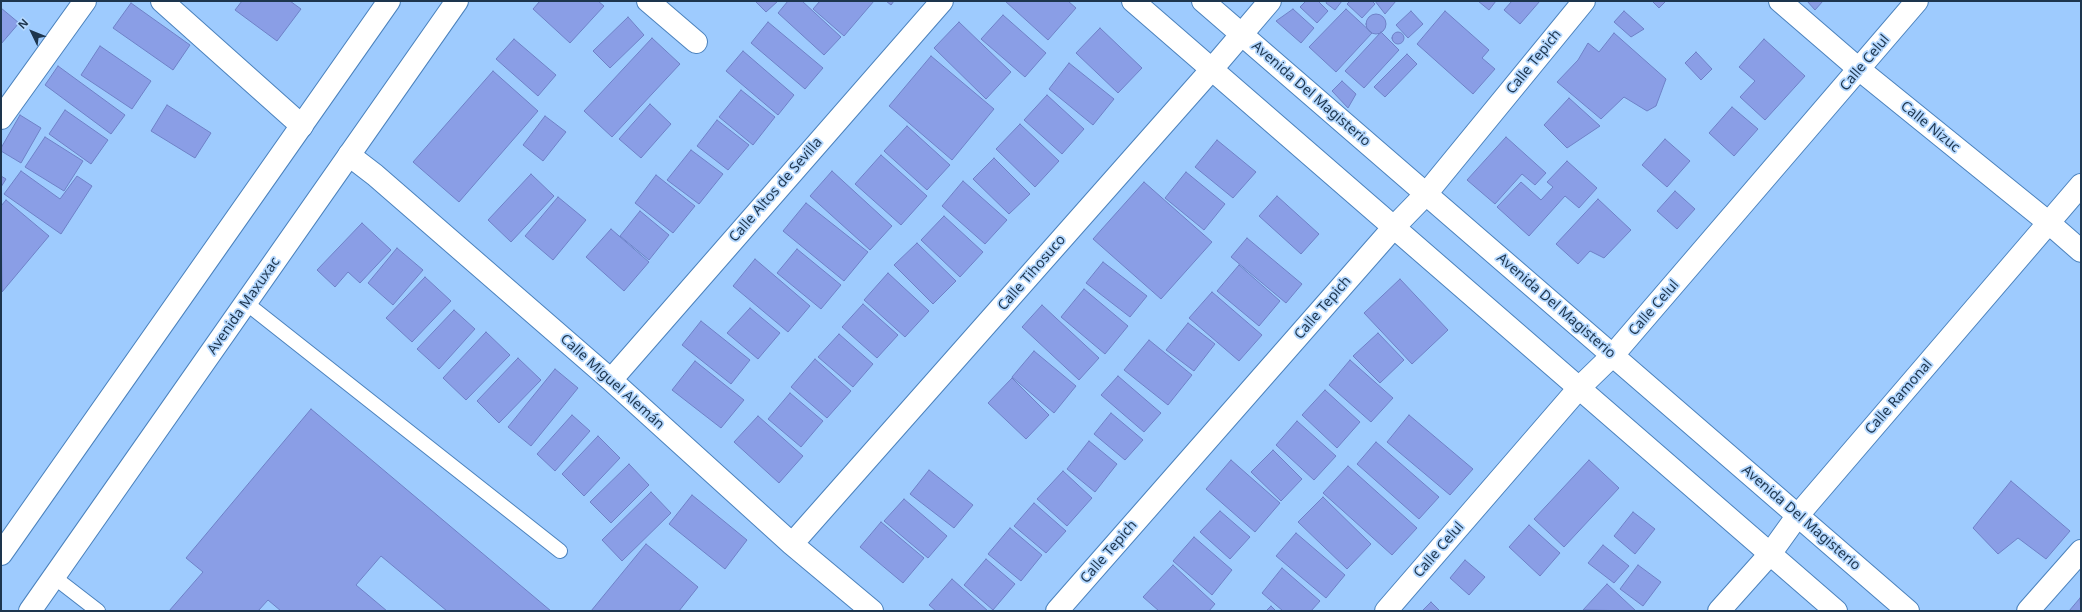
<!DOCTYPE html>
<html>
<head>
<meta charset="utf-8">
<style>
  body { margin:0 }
  #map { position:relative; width:2082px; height:612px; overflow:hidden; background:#9ecbfe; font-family:"Noto Sans",sans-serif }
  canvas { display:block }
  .frame { position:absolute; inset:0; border:2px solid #1d354e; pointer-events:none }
  .north { position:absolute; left:12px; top:12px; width:40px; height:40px; -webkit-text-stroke:3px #b5d8fe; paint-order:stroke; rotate:313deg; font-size:11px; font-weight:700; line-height:16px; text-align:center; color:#1d354e }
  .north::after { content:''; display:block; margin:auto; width:14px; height:18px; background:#1d354e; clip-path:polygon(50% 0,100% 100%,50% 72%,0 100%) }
</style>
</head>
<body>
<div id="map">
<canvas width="2082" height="612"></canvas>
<div class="frame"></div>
<div class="north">N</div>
</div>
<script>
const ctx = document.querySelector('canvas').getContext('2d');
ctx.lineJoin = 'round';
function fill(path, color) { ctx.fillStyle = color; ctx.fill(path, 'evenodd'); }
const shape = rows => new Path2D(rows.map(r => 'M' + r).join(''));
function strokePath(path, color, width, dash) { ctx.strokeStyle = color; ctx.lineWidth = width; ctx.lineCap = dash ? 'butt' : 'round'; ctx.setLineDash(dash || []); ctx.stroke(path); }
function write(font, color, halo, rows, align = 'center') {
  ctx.font = font + ' "Noto Sans",sans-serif'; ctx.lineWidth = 3.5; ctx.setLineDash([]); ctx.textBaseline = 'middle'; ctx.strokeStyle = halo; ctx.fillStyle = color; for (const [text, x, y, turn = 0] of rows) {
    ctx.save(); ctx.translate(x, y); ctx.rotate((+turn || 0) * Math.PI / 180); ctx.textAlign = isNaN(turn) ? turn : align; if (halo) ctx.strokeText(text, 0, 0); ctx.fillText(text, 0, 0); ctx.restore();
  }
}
const building = shape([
  [242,1,290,1,301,9,277,41,235,10,242,1],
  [540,1,598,1,604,6,570,43,533,9,540,1],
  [755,1,778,1,766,12,755,1],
  [788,1,802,1,841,37,824,55,778,13,788,1],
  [820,1,874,1,844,36,813,9,820,1],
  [886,1,894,1,891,5,886,1],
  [1005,1,1068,1,1076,8,1048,40,1005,1],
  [1306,1,1318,1,1328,11,1317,23,1300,7,1306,1],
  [1327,1,1342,1,1335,10,1326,3,1327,1],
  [1350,1,1372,1,1375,4,1362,18,1347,4,1350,1],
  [1375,1,1396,1,1385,14,1375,1],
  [1478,1,1496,1,1489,10,1478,1],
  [1512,1,1540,1,1520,24,1504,10,1512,1],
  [1652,1,1666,1,1659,8,1652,1],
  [1807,1,1823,1,1815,10,1807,1],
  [131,3,190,45,173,70,113,28,131,3],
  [1,8,19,23,1,44,1,8],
  [1293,9,1314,28,1301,43,1276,21,1293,9],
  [1346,9,1372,33,1336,72,1309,47,1346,9],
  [1411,11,1423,24,1408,38,1396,25,1411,11],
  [1445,11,1489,50,1482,58,1495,69,1473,94,1417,44,1445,11],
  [1624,11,1644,29,1631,37,1614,22,1624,11],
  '1366 24a10 10 0 1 1 20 0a10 10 0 1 1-20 0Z',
  [1003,15,1046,53,1025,77,981,39,1003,15],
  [628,17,644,35,610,68,593,51,628,17],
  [768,22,823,68,805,89,751,43,768,22],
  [959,22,1011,72,986,99,934,48,959,22],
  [1100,28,1142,68,1118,93,1076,53,1100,28],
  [1381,32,1399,50,1364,88,1345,71,1381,32],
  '1392 38a6 6 0 1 1 12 0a6 6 0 1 1-12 0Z',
  [1614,33,1666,79,1656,106,1647,111,1624,97,1601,119,1557,82,1578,60,1588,43,1599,52,1614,33],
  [652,38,680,64,612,137,584,111,652,38],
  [514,39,556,75,538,96,496,59,514,39],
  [1764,39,1805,76,1765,120,1740,97,1755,81,1739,67,1764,39],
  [100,46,151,81,132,109,81,75,100,46],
  [743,51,794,95,778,115,726,71,743,51],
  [1696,52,1712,69,1701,80,1685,63,1696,52],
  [1407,54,1417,64,1385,97,1374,87,1407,54],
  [931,56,994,109,952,160,889,106,931,56],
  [1069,63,1114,99,1093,125,1049,89,1069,63],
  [58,66,125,115,111,134,45,85,58,66],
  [493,71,538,111,459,202,413,162,493,71],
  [1342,81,1356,94,1348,108,1332,91,1342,81],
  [741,90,775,117,753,145,719,117,741,90],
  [1047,95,1084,129,1062,154,1024,120,1047,95],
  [1569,98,1600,126,1567,148,1544,125,1569,98],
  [650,104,671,124,641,158,619,139,650,104],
  [167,105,211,133,195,158,151,131,167,105],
  [1732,107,1758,129,1734,156,1709,133,1732,107],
  [65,110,108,140,91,164,49,134,65,110],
  [20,115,41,128,21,163,1,151,1,148,20,115],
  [545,116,566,132,543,161,523,145,545,116],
  [717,120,749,145,728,170,697,146,717,120],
  [1020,124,1059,161,1035,187,996,149,1020,124],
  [907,126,950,165,927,190,884,151,907,126],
  [45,137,83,161,64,191,25,167,45,137],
  [1506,137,1546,173,1535,185,1522,174,1495,204,1467,180,1506,137],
  [1665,139,1690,161,1667,187,1642,165,1665,139],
  [1217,140,1256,172,1233,198,1195,167,1217,140],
  [691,150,723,174,699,204,667,180,691,150],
  [881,155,927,196,901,225,855,184,881,155],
  [994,158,1030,194,1009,214,973,179,994,158],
  [1567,161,1597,188,1579,208,1565,196,1529,236,1497,207,1521,182,1541,200,1553,187,1547,182,1567,161],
  [21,171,60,199,77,176,92,186,61,234,4,194,21,171],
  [832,171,892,226,870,250,810,196,832,171],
  [1186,172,1225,204,1204,230,1165,198,1186,172],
  [531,174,554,196,511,242,488,220,531,174],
  [656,175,695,206,673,233,635,203,656,175],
  [1,176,6,179,1,187,1,176],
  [963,181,1007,220,985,244,942,206,963,181],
  [1144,182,1212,242,1161,299,1093,239,1144,182],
  [1675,191,1695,209,1677,229,1657,211,1675,191],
  [1277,196,1319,234,1301,254,1259,216,1277,196],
  [558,197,586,220,553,260,525,236,558,197],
  [1598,199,1631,230,1604,258,1590,251,1578,264,1556,244,1598,199],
  [6,200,49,236,2,292,1,206,6,200],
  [806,203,868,252,844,281,783,231,806,203],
  [640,211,669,235,649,260,620,236,640,211],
  [944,216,983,252,960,277,921,240,944,216],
  [362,223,391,250,360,283,348,272,335,287,317,270,362,223],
  [611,229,649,262,624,291,586,257,611,229],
  [1247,238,1302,284,1286,303,1231,257,1247,238],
  [917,243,956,281,933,304,894,265,917,243],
  [397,248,423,270,393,305,368,283,397,248],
  [797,249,841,285,821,309,777,273,797,249],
  [755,259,810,306,788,332,733,286,755,259],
  [1103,262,1147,296,1130,317,1086,283,1103,262],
  [1239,265,1280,301,1259,326,1217,291,1239,265],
  [888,273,929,311,905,337,864,300,888,273],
  [425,277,451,301,412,342,386,318,425,277],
  [1400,279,1448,330,1412,364,1364,313,1400,279],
  [1084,289,1128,326,1105,354,1061,317,1084,289],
  [1212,292,1262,335,1239,361,1189,318,1212,292],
  [863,304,898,335,877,358,842,327,863,304],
  [1042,305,1099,358,1079,380,1022,327,1042,305],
  [750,308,780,333,758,359,727,333,750,308],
  [454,310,475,329,439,369,417,349,454,310],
  [701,321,750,360,731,384,682,345,701,321],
  [1188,323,1215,344,1194,371,1166,350,1188,323],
  [486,332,510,355,466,400,443,378,486,332],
  [1378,333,1404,360,1380,383,1353,356,1378,333],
  [839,334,873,364,853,387,818,357,839,334],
  [1149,340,1192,375,1168,405,1124,370,1149,340],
  [1034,351,1076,386,1054,413,1012,377,1034,351],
  [518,358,541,380,499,423,477,401,518,358],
  [815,359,851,391,827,418,791,387,815,359],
  [1350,360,1393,398,1371,422,1329,385,1350,360],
  [695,361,744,400,721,428,672,390,695,361],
  [555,369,578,388,531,446,508,427,555,369],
  [1118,376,1161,413,1144,432,1101,395,1118,376],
  [1012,378,1049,415,1026,439,988,403,1012,378],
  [1325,390,1360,422,1337,448,1302,415,1325,390],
  [790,393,823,421,801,447,768,419,790,393],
  [311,409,551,611,447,611,381,556,356,585,387,611,281,611,268,600,258,611,169,611,203,572,186,558,311,409],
  [1111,413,1143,440,1125,460,1094,434,1111,413],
  [572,415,590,431,555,471,537,454,572,415],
  [1409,415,1473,469,1450,495,1387,442,1409,415],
  [758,416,803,456,779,483,734,442,758,416],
  [1297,421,1336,456,1314,480,1276,445,1297,421],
  [598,436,620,458,584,496,562,474,598,436],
  [1089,441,1117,464,1095,492,1067,469,1089,441],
  [1376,442,1439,497,1419,519,1357,464,1376,442],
  [1273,450,1302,479,1281,501,1251,472,1273,450],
  [1231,460,1280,503,1255,532,1206,489,1231,460],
  [1589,460,1619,488,1564,547,1534,519,1589,460],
  [629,464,649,485,611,523,590,502,629,464],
  [1348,466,1417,528,1392,555,1323,493,1348,466],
  [929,470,973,505,954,528,910,494,929,470],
  [1063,471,1092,498,1067,526,1037,499,1063,471],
  [2011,481,2070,531,2046,559,2018,538,1998,554,1973,528,2011,481],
  [651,492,671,513,622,561,602,540,651,492],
  [692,495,747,540,725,569,669,524,692,495],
  [1323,497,1371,544,1347,569,1298,522,1323,497],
  [904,499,947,536,928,558,884,521,904,499],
  [1034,503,1066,531,1046,553,1014,526,1034,503],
  [1220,511,1250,537,1230,559,1200,532,1220,511],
  [1633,512,1655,529,1635,554,1614,536,1633,512],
  [881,522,924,558,903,583,860,547,881,522],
  [1529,525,1560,553,1540,576,1509,547,1529,525],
  [1010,528,1042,555,1021,581,988,554,1010,528],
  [1296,533,1345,575,1326,598,1276,556,1296,533],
  [1194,537,1232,570,1212,595,1173,561,1194,537],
  [646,544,698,587,679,611,591,611,646,544],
  [1603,545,1629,566,1614,583,1588,563,1603,545],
  [986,559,1015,584,993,610,964,585,986,559],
  [1465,560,1485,577,1469,595,1450,578,1465,560],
  [1173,565,1215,604,1209,611,1159,611,1143,597,1173,565],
  [1638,565,1661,582,1643,606,1620,589,1638,565],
  [1282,568,1320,601,1311,611,1283,611,1262,593,1282,568],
  [952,579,988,611,936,611,929,605,952,579],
  [1607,584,1636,611,1635,611,1583,610,1607,584],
  [2080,598,2081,611,2069,611,2080,598],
  [1431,602,1440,611,1422,611,1431,602],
  [1271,606,1276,611,1266,611,1271,606]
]);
const service = shape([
  [246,303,560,551],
  [54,577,98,611]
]);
const minor = shape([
  [162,1,302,126],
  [648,1,696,42],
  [1780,1,1860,70,2049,223,2081,251],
  [1,118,85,1],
  [349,155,375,175,611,380,792,544,872,611],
  [611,380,942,1],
  [792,544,1212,69,1270,1],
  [1057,611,1394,227,1426,194,1584,1],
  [1386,611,1579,388,1613,355,1917,1],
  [1719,611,1770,554,1798,515,2081,185],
  [2028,611,2081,551]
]);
const tertiary = shape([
  [1133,1,1836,611],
  [1203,1,1908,611]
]);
const secondary = shape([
  [1,554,389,1],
  [30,611,457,1]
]);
const streetNames = [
  ["Calle Tepich",1534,62,-51],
  ["Calle Celul",1865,63,-50],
  ["Avenida Del Magisterio",1311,94,41],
  ["Calle Nizuc",1930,127,39],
  ["Calle Altos de Sevilla",776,190,-49],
  ["Calle Tihosuco",1032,273,-49],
  ["Avenida Maxuxac",244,306,-55],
  ["Avenida Del Magisterio",1556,306,41],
  ["Calle Tepich",1323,308,-49],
  ["Calle Celul",1654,308,-49],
  ["Calle Miguel Alemán",612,382,42],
  ["Calle Ramonal",1899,397,-49],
  ["Avenida Del Magisterio",1801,518,41],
  ["Calle Celul",1439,550,-49],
  ["Calle Tepich",1109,552,-49]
];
fill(building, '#8a9ee6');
strokePath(building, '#6e81c7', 1);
strokePath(service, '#4b82bd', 16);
strokePath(minor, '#4b82bd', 24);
strokePath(tertiary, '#4b82bd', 24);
strokePath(secondary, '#4b82bd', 24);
strokePath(service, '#fff', 14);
strokePath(minor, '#fff', 22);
strokePath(tertiary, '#fff', 22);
strokePath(secondary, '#fff', 22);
write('14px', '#1d354e', '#b5d8fe', streetNames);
</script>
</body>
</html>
